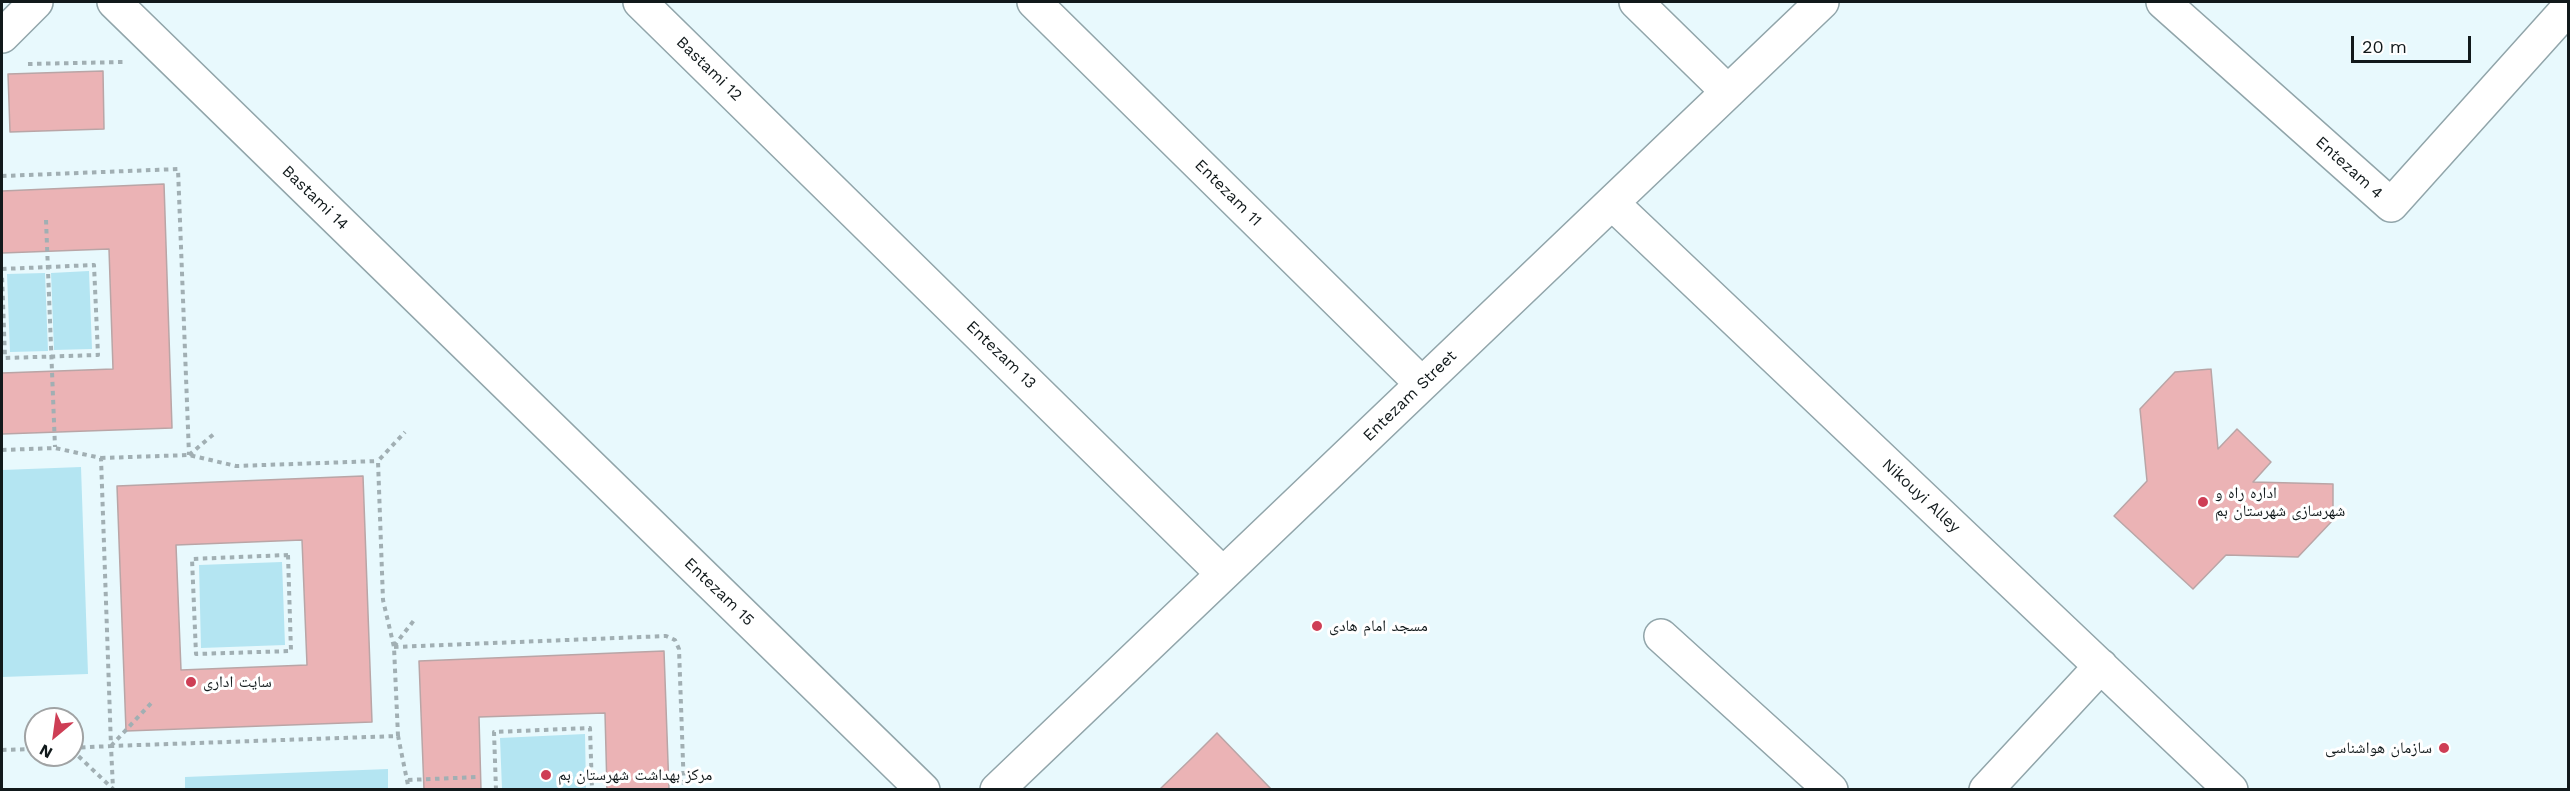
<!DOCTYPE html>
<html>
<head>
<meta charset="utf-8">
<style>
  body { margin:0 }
  #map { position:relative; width:2570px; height:791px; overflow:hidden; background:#e8f9fd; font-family:"Work Sans",sans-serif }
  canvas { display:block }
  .frame { position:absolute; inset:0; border:3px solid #11191b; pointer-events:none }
  .north { position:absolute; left:24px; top:707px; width:60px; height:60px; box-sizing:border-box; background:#fff; border:2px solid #a0a3a4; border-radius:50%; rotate:209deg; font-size:16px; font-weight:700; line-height:24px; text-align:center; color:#11191b }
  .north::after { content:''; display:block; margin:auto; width:21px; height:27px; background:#ce3e55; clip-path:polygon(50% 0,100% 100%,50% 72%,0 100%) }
  .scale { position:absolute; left:2351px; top:36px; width:120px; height:27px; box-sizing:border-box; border:3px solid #11191b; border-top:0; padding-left:8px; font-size:18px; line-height:21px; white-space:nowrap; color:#11191b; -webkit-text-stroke:4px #fff; paint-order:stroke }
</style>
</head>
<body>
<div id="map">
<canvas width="2570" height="791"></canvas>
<div class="frame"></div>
<div class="north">N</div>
<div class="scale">20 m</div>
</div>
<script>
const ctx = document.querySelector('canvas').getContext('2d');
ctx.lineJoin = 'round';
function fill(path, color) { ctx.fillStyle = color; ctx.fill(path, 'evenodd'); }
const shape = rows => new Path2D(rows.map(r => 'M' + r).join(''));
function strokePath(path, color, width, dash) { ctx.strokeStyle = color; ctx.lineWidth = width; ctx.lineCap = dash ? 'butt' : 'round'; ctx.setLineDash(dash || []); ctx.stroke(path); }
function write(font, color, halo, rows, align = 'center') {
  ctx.font = font + ' "Work Sans","Noto Naskh Arabic",sans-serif'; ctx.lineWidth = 6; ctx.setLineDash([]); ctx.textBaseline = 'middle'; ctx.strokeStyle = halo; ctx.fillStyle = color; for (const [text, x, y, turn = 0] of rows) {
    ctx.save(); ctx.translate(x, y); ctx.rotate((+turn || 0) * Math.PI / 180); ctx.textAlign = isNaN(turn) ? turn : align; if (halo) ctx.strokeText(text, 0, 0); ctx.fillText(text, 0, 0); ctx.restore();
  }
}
const green = shape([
  [89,271,92,349,54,350,51,273],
  [45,273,48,351,10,352,7,274],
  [81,467,88,674,2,677,2,470],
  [282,562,285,645,201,648,199,565],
  [585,734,586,789,502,789,500,738],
  [388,769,388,789,185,789,185,777]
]);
const building = shape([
  [103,71,104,129,10,132,8,74,103,71],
  [164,184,172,428,2,434,2,373,113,369,109,249,2,253,2,191,164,184],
  [2211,369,2218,449,2237,429,2271,462,2253,482,2333,484,2333,520,2298,557,2226,555,2193,589,2114,516,2147,481,2140,409,2175,372,2211,369],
  [363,476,372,722,126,731,117,486,363,476],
  [302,540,307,665,181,670,176,545,302,540],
  [664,651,669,790,607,790,605,713,479,717,481,790,424,790,419,661,664,651],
  [1217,733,1272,790,1159,790,1194,756,1217,733]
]);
const path = shape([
  [28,64,123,62],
  [2,176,178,169,189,455],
  [46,220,55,447],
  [2,269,94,265,98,355,5,358,2,275],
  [2,450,55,448,101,458,111,746,398,736,409,790],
  [189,455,215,433],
  [101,458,189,455,236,466,378,461],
  [288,555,291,651,196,654,192,559,288,555],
  [394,646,415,619],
  [394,647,666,636,675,640,679,649,684,790],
  [398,736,394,647,383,600,378,461,405,432],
  [111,746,154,700],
  [72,748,111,746,113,789],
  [2,750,36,749],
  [72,750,113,789],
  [408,780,478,777],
  [496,790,494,732,590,728,592,790]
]);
const minor = shape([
  [114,2,923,790],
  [640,2,1223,574],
  [1034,2,1422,384],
  [1636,2,1728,92],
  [2163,2,2391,205,2568,8],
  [2,36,36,2],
  [1612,203,2231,790],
  [1661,636,1831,790],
  [997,790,1822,2],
  [1986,790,2101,666]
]);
const markers = [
  [2203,502,6,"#ce3e55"],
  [1317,626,6,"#ce3e55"],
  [191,682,6,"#ce3e55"],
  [2444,748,6,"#ce3e55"],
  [546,775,6,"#ce3e55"]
];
const streetNames = [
  ["Bastami 12",709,69,44],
  ["Entezam 4",2349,168,42],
  ["Entezam 11",1228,193,45],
  ["Bastami 14",315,198,44],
  ["Entezam 13",1001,355,44],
  ["Entezam Street",1410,396,-44],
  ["Nikouyi Alley",1921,496,43],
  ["Entezam 15",719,592,44]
];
const poiNames = [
  ["اداره راه و",2215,493],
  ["شهرسازی شهرستان بم",2215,511],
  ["مسجد امام هادی",1329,626],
  ["سایت اداری",203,682],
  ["سازمان هواشناسی",2432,748,"right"],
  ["مرکز بهداشت شهرستان بم",558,775]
];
fill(green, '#b4e5f2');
fill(building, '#ebb3b5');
strokePath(building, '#b9a5a6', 1.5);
strokePath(minor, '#91a5aa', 36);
strokePath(path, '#a1afb3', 4, [4.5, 4.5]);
strokePath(minor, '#fff', 33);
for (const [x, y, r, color] of markers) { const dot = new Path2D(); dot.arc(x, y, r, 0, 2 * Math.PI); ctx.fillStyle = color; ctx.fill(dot); strokePath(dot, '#fff', 2); }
write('16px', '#11191b', '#fff', streetNames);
write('16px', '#11191b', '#fff', poiNames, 'left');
</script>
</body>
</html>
